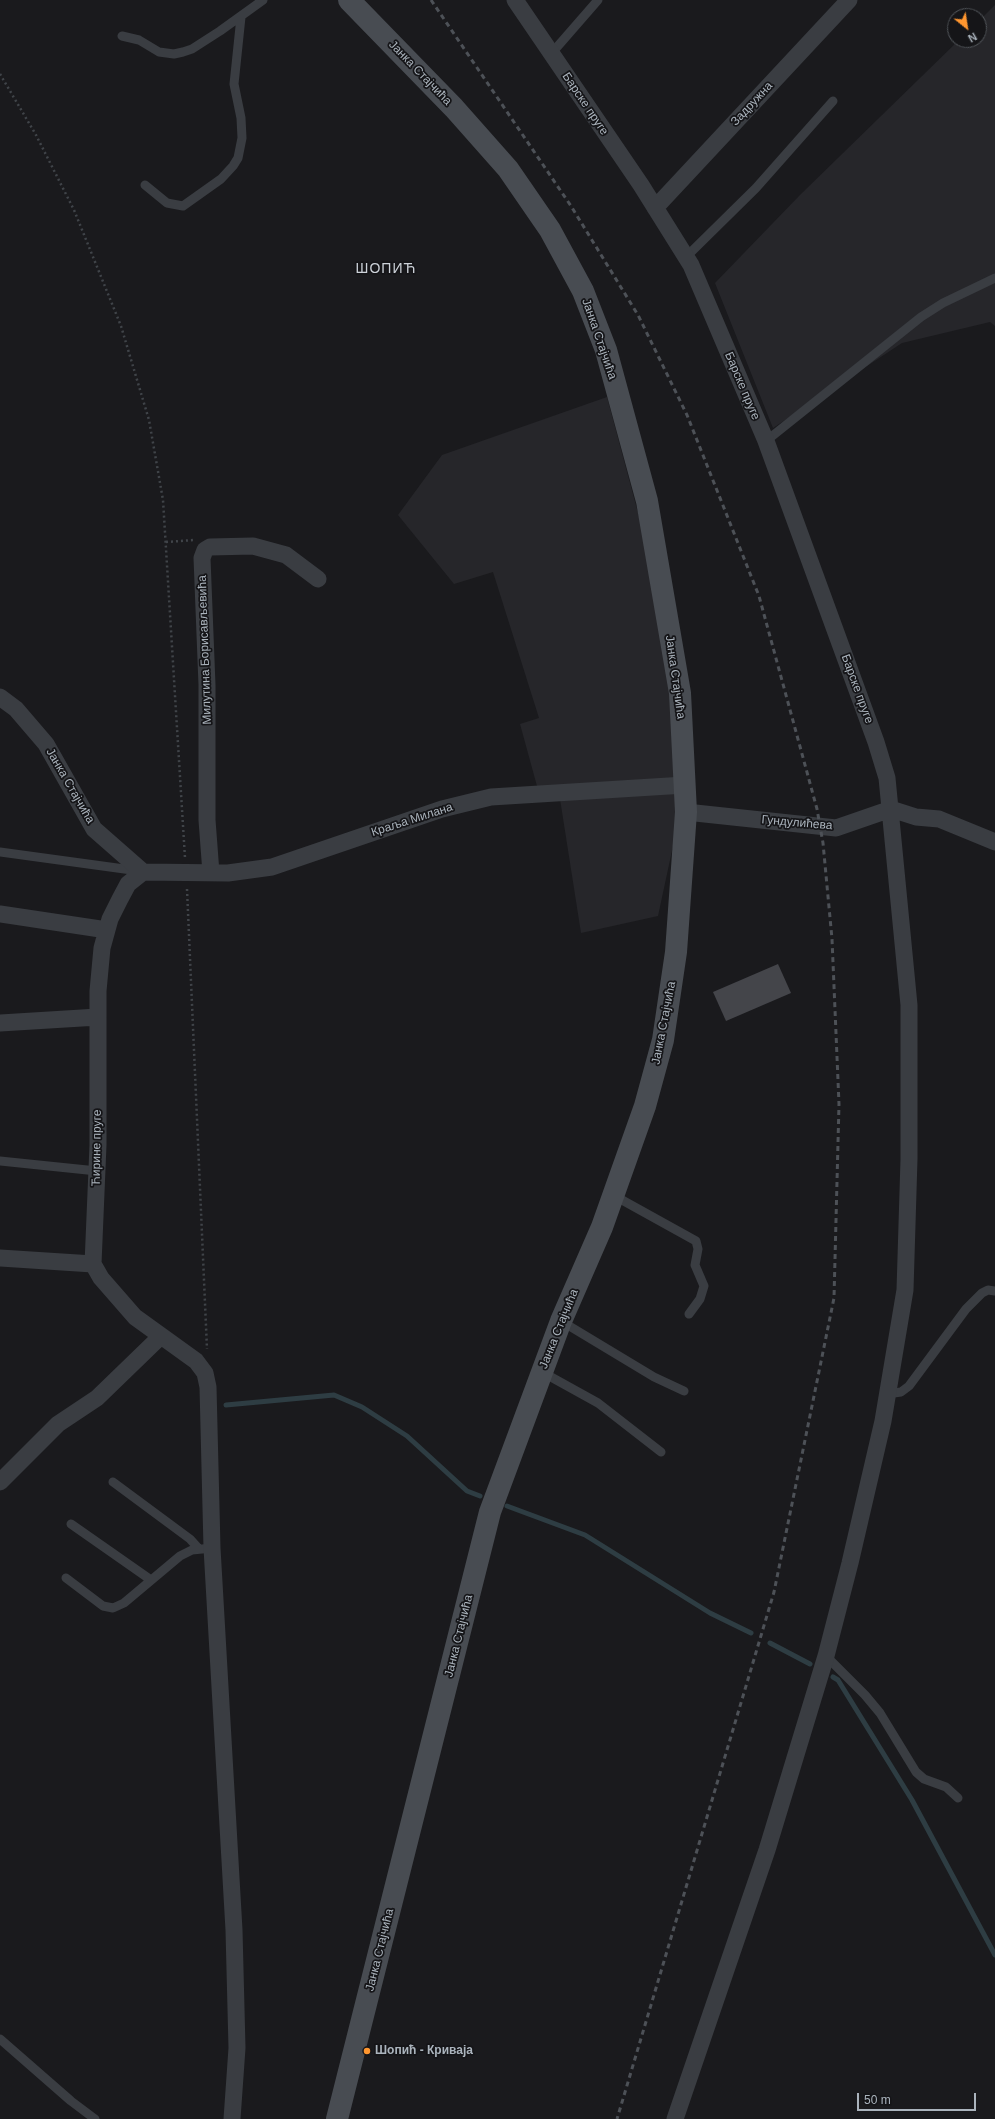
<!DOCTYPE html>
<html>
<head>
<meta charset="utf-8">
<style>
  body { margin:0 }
  #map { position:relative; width:995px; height:2119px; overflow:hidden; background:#1a1a1d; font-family:Helvetica,sans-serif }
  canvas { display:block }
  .north { position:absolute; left:947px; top:8px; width:40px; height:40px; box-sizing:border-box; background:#151518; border:1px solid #51555a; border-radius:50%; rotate:150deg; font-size:11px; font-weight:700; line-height:16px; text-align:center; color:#abb4bd }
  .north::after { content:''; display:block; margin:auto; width:14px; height:18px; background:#ff962f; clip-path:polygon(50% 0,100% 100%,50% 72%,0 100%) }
  .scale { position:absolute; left:857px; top:2093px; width:119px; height:18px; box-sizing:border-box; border:2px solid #abb4bd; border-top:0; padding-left:5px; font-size:12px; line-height:14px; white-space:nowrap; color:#abb4bd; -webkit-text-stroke:3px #151518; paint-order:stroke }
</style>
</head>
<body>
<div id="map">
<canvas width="995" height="2119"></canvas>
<div class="north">N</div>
<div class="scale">50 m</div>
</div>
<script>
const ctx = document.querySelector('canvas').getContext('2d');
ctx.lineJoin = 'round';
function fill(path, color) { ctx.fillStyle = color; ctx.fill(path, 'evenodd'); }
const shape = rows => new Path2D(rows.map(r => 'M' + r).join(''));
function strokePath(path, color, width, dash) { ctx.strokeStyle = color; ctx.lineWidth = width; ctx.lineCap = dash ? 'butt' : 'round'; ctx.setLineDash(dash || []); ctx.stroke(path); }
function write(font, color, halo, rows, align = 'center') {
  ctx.font = font + ' Helvetica,sans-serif'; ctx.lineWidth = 3.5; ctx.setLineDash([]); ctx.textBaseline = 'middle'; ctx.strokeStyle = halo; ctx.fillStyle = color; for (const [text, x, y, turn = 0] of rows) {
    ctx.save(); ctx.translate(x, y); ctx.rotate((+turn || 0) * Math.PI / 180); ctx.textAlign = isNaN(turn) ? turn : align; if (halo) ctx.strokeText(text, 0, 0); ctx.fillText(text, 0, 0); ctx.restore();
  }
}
const built = shape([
  [995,5,995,326,990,322,902,343,773,428,715,283,800,195,959,40,979,40,979,21],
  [607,397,645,539,674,689,676,832,658,916,581,933,560,799,540,797,520,724,539,718,493,572,454,584,398,515,442,455]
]);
const stream = shape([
  [226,1405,334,1395,362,1407,407,1436,467,1491,480,1496],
  [507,1506,585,1535,710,1613,751,1633],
  [770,1643,810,1664],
  [833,1677,838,1680,912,1800,995,1955]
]);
const building = shape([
  [778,964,791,993,726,1021,713,992]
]);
const path = shape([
  [0,74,36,135,74,210,121,326,149,420,163,500,185,858],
  [166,542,194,540],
  [187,889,207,1349]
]);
const lane = shape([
  [122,36,139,40,159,52,174,54,183,52,192,49,220,31,263,0],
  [551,54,598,0],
  [145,185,167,203,183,206,221,179,233,166,238,158,242,138,241,118,234,84,241,17],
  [686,257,756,188,833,101],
  [766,441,921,317,943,303,995,278],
  [0,852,139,871],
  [0,1161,97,1171],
  [613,1195,696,1241,698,1249,695,1265,704,1286,700,1299,689,1314],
  [561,1321,654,1377,684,1391],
  [542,1372,598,1403,661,1452],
  [887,1394,901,1392,909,1386,966,1309,982,1293,988,1290,995,1291],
  [113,1482,190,1539,199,1549],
  [71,1524,151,1580],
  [66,1578,103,1606,113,1608,124,1603,180,1556,192,1550,212,1548],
  [826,1656,865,1695,880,1713,916,1772,924,1779,946,1787,958,1798],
  [0,2039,71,2101,95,2119]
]);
const street = shape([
  [515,0,641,185,691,265,766,441,876,742,887,778,909,1005,909,1159,905,1290,883,1421,850,1563,826,1656,767,1850,675,2119],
  [655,208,849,0],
  [0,697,16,709,46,744,94,829,143,872],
  [686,812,836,828,891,809,916,817,939,819,995,842],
  [143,872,128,884,120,899,110,919,102,948,98,991,98,1145,93,1264,101,1278,135,1317,196,1361,205,1373,208,1387,212,1548,234,1930,237,2048,232,2119],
  [143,872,228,873,272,867,442,809,491,797,685,785],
  [211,873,207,820,207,685,202,558,205,550,210,547,253,546,286,555,318,579],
  [0,914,107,930],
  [0,1023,98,1017],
  [0,1258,93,1264],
  [0,1482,58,1424,97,1398,160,1337]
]);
const secondary = shape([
  [337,2119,490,1512,561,1321,602,1227,645,1106,663,1040,676,952,686,812,680,693,647,501,606,350,583,291,550,230,508,169,454,108,349,0]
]);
const rail = shape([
  [431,0,571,206,638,315,687,415,759,596,817,809,823,843,832,939,839,1104,834,1298,774,1592,617,2119]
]);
const markers = [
  [367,2051,4,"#ff962f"]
];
const streetNames = [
  ["Јанка Стајчића",420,73,46],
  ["Барске пруге",585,104,56],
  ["Задружна",752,104,-47],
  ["Јанка Стајчића",599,339,71],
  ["Барске пруге",742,386,67],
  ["Милутина Борисављевића",205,650,-92],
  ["Јанка Стајчића",675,677,82],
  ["Барске пруге",857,689,70],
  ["Јанка Стајчића",70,786,60],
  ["Краља Милана",412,820,-18],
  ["Гундулићева",797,823,5],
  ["Јанка Стајчића",664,1023,-79],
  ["Ћирине пруге",97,1148,-89],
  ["Јанка Стајчића",559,1329,-68],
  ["Јанка Стајчића",459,1636,-76],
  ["Јанка Стајчића",380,1950,-76]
];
const poiNames = [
  ["Шопић - Криваја",375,2051]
];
const quarterNames = [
  ["ШОПИЋ",386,269]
];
fill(built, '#26262a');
strokePath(stream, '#2e3d43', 5);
fill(building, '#44454a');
strokePath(path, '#404449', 2.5, [2, 3]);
strokePath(lane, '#3a3d42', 9);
strokePath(street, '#3a3d42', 17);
strokePath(secondary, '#484c52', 22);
strokePath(rail, '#4d5157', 3, [5, 4]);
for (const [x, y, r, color] of markers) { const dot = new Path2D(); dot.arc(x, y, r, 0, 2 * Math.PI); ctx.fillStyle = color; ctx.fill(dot); strokePath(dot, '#151518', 1.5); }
write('12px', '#abb4bd', '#151518', streetNames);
write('bold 12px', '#abb4bd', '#151518', poiNames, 'left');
ctx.letterSpacing = '1px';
write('14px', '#cdd2d9', '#151518', quarterNames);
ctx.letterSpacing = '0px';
</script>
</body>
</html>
